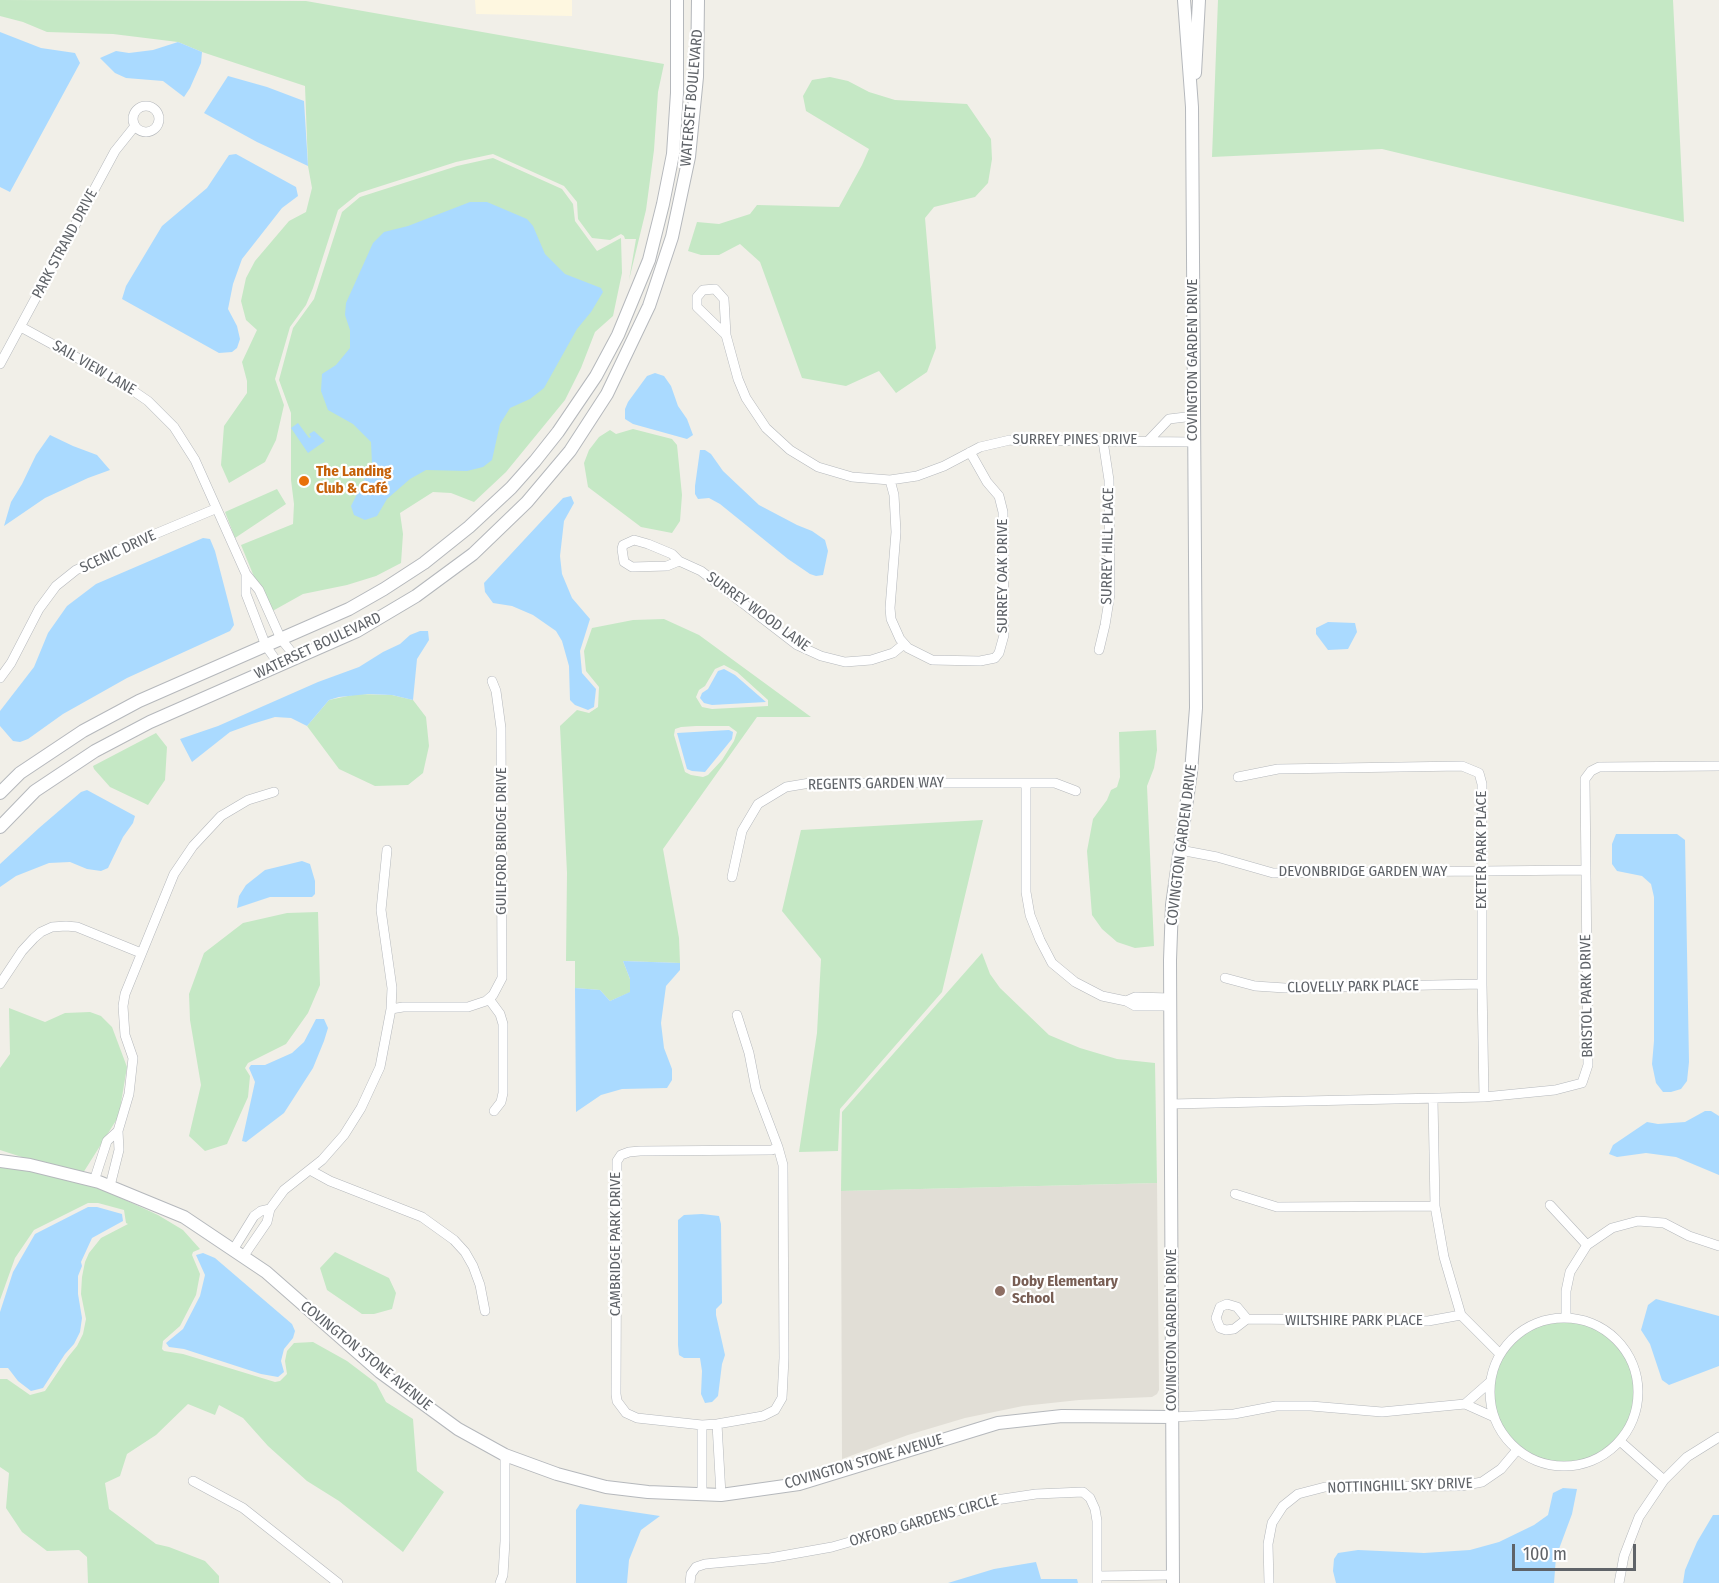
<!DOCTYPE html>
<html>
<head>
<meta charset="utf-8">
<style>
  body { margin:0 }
  #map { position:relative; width:1719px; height:1583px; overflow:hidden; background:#f1efe8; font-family:"Fira Sans Condensed",sans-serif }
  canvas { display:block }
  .scale { position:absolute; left:1512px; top:1544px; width:124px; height:27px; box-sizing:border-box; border:3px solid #5f6368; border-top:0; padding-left:8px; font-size:18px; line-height:21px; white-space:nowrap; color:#5f6368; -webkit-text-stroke:4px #fff; paint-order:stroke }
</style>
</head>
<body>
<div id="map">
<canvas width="1719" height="1583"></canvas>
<div class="scale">100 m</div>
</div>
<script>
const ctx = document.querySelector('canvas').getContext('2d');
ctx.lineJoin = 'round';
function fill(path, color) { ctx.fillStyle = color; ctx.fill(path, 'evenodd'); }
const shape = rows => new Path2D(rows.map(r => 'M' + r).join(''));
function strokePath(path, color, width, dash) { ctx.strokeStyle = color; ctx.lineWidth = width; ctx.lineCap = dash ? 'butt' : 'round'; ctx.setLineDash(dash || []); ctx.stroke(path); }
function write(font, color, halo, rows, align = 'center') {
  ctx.font = font + ' "Fira Sans Condensed",sans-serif'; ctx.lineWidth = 4.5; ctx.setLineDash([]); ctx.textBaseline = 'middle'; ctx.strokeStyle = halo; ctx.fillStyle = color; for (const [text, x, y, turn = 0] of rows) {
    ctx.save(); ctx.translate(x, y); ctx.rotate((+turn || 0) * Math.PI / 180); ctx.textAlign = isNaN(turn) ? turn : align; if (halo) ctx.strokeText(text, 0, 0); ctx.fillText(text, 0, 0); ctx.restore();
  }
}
const commercial = shape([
  [475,0,572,0,572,16,476,14]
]);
const education = shape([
  [1157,1183,1159,1390,1157,1394,1152,1397,1079,1400,1023,1406,965,1418,908,1435,842,1459,841,1191]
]);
const green = shape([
  [0,0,306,1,664,64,658,92,654,150,646,210,629,280,636,239,625,239,624,236,621,234,610,240,592,238,578,219,577,202,564,186,493,154,456,162,359,193,338,210,313,288,306,305,290,327,275,379,284,405,276,440,265,462,229,483,221,465,224,426,247,393,247,381,242,362,257,330,246,320,241,301,246,278,255,261,289,221,306,212,312,188,308,166,305,86,202,52,178,42,113,34,47,32,23,22,0,16],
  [1218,0,1673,0,1684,222,1382,149,1212,157],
  [830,77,848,81,869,92,895,100,967,104,991,139,992,159,988,183,975,197,934,207,925,218,936,348,927,372,896,393,879,371,846,386,802,378,760,262,740,244,719,255,701,255,688,251,697,222,719,224,750,214,757,205,839,207,862,165,869,149,806,111,803,96,812,80],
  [493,158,562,189,573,204,575,221,597,251,621,238,622,273,613,316,595,332,581,368,565,400,506,472,474,502,451,493,433,492,400,513,403,534,401,563,376,576,347,585,303,594,269,613,241,545,293,524,294,504,291,480,291,413,279,380,293,328,314,299,342,212,360,197,457,166],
  [633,429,672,439,677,445,682,495,680,521,672,533,641,527,588,487,584,463,589,450,599,437,610,430,616,434],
  [277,489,286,504,235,538,225,512],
  [664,619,699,635,811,717,757,717,663,849,679,938,680,963,623,961,630,979,631,992,610,1001,600,990,575,988,575,961,566,961,567,873,560,726,577,710,589,713,598,707,599,687,586,671,584,651,592,628,633,620],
  [724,665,737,672,768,700,768,706,712,709,702,707,696,697,699,690,705,686,715,669],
  [696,726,729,726,737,732,734,741,722,760,708,775,703,777,691,775,685,772,674,735,675,729,681,727],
  [357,694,392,695,413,700,426,717,429,746,423,773,408,785,375,786,339,769,307,726,329,700],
  [1156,730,1157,750,1154,768,1147,786,1154,946,1135,948,1117,942,1102,929,1092,915,1087,851,1093,819,1107,800,1111,790,1117,787,1120,777,1119,732],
  [156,733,167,747,165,780,148,805,110,787,94,769,93,766],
  [983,820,942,992,840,1109,838,1151,799,1152,817,1033,821,959,782,911,801,830],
  [318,912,320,985,308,1013,286,1044,248,1063,245,1068,250,1076,248,1097,227,1144,205,1151,189,1136,201,1085,190,1020,189,994,204,953,243,923,287,913],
  [982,953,990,974,1000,988,1049,1035,1080,1048,1117,1059,1155,1063,1157,1183,841,1191,842,1112],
  [9,1008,45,1022,65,1013,90,1012,101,1016,112,1027,127,1067,120,1109,117,1119,83,1173,31,1160,0,1150,0,1068,10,1054],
  [0,1166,29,1170,97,1187,158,1215,183,1230,200,1249,193,1252,192,1255,200,1274,196,1295,180,1326,163,1341,162,1349,164,1351,183,1354,275,1382,280,1381,287,1374,285,1361,287,1351,294,1343,313,1342,347,1361,376,1383,386,1402,413,1419,417,1471,444,1492,403,1552,339,1501,307,1481,268,1446,243,1418,219,1405,215,1415,188,1404,156,1435,127,1454,120,1476,105,1483,109,1509,156,1544,169,1547,205,1561,219,1576,219,1583,88,1583,87,1557,79,1550,47,1551,22,1532,6,1508,9,1473,0,1467,0,1379,7,1379,30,1395,45,1391,68,1357,77,1346,83,1334,86,1319,81,1294,82,1277,85,1262,89,1253,101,1238,128,1224,126,1223,124,1210,98,1203,88,1203,34,1230,15,1258,0,1300],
  [335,1252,389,1278,396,1293,392,1309,374,1314,362,1314,327,1290,320,1268],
  '1490 1392a74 74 0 1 1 148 0a74 74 0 1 1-148 0Z'
]);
const water = shape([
  [0,32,41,48,75,53,80,63,10,192,0,187],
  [178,42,202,52,201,63,190,88,184,97,163,81,126,78,115,73,100,58,116,51,129,53,153,50],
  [228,76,267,87,304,101,308,166,257,142,204,113],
  [236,154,296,187,298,196,282,208,242,259,233,284,228,309,237,326,240,339,237,348,232,352,219,353,122,299,126,286,162,226,207,188,229,155],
  [470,202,487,202,527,219,533,226,545,254,565,274,601,288,603,292,591,312,577,329,544,388,530,399,510,408,500,424,492,460,483,467,467,471,426,470,410,479,387,499,377,516,365,520,354,515,351,506,372,464,371,442,353,424,328,410,321,391,322,374,336,365,350,348,350,330,345,315,346,303,373,243,384,232,408,226],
  [655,373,664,376,671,386,678,406,687,419,693,435,687,439,633,424,625,419,625,409,628,402,647,376],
  [298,423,309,438,311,437,309,434,314,431,325,441,308,453,291,428],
  [50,435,73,446,97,455,110,470,88,478,45,498,4,526,11,502,22,484,36,455],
  [700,450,705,450,711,454,723,471,759,505,797,525,812,531,825,540,828,551,823,575,816,576,810,574,788,559,720,504,709,498,698,499,695,494,695,486],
  [571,496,574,503,564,521,560,556,562,574,572,598,590,619,580,651,582,673,596,689,594,707,588,710,575,705,570,700,569,666,562,641,556,631,533,615,512,606,493,603,485,592,484,583,563,498],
  [203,538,210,539,215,551,233,620,234,625,230,631,127,678,63,714,28,739,20,742,13,741,0,726,0,711,34,667,48,633,67,606,96,584],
  [1328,622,1355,623,1357,632,1348,649,1328,650,1316,634,1316,628],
  [420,631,428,631,429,640,417,659,413,700,392,695,368,694,339,697,329,700,307,726,291,718,275,717,252,724,230,732,192,762,180,739,218,726,318,682,359,667,383,652,400,644,410,635],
  [724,669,735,675,766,702,712,705,704,703,700,698,702,693,708,689,718,671],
  [729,730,733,732,732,739,705,772,692,771,687,769,677,733],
  [87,790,135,816,133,823,123,837,108,868,101,871,87,869,70,862,49,863,16,876,0,887,0,864,39,828,81,792],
  [1616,834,1677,834,1685,840,1689,1062,1687,1081,1681,1089,1671,1092,1663,1092,1656,1083,1652,1064,1654,1041,1654,897,1651,884,1642,876,1617,871,1612,864,1612,844],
  [302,861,310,864,315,881,315,894,312,897,270,897,237,908,239,896,246,885,265,870],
  [623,961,680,963,680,970,666,986,661,1023,664,1048,672,1069,672,1080,667,1088,622,1089,601,1095,576,1112,575,988,600,990,610,1001,630,992,630,979],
  [316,1019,324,1019,328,1028,324,1041,313,1068,284,1113,246,1142,242,1141,255,1082,249,1068,251,1065,265,1065,292,1053,304,1042],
  [1705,1111,1711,1111,1719,1116,1719,1175,1676,1157,1646,1153,1617,1157,1609,1154,1613,1145,1647,1122,1658,1124,1685,1122],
  [88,1207,97,1207,122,1214,123,1221,92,1238,81,1262,82,1266,78,1276,78,1294,82,1318,80,1332,74,1344,65,1354,43,1388,31,1391,18,1381,8,1368,0,1368,0,1312,13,1272,35,1234],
  [702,1214,719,1216,721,1224,722,1303,716,1309,716,1315,725,1355,722,1364,718,1396,712,1402,705,1403,701,1394,702,1371,700,1358,684,1358,679,1355,678,1345,678,1220,684,1215],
  [203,1253,215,1258,292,1324,295,1331,293,1338,284,1349,281,1361,284,1372,278,1377,261,1374,184,1349,169,1347,166,1343,183,1329,200,1296,205,1275,196,1255],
  [1656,1299,1719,1316,1719,1366,1669,1385,1662,1380,1650,1344,1641,1330,1648,1305],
  [1563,1488,1577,1489,1572,1514,1556,1557,1554,1583,1336,1583,1333,1571,1334,1559,1338,1553,1358,1550,1424,1553,1470,1550,1499,1542,1534,1525,1548,1515,1553,1493],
  [580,1504,660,1516,641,1530,629,1560,627,1583,576,1583,576,1510],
  [1713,1515,1719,1515,1719,1583,1683,1583,1685,1570,1697,1542],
  [1036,1562,1041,1579,1077,1579,1078,1583,948,1583,994,1569]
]);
const minor = shape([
  '133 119a13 13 0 1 1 26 0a13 13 0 1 1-26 0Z',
  [21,327,116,379,148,401,174,427,195,460,246,574,259,590,281,639,297,659],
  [726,335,697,307,697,297,703,290,715,289,724,299,726,335,738,379,746,398,766,428,790,450,818,467,852,477,890,480,917,476,944,466,980,447,1010,440,1194,442],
  [0,364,115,151,135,126],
  [1149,440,1169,419,1194,416],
  [890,480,894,495,896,532,890,608,891,619,900,639,908,648,932,660,980,661,995,658,999,653,1004,635,1003,512,999,496,987,482,970,452],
  [679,561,667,566,632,567,624,562,622,549,623,545,634,540,648,544,672,554,679,561,701,571,797,645,821,656,845,662,871,660,893,653,904,644],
  [246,574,246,594,266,646,280,666],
  [1099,650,1105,625,1110,594,1109,480,1103,441],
  [0,678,11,663,39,609,56,586,76,570,136,542,215,509],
  [1238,777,1278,769,1462,766,1479,773,1482,784,1482,984,1484,1097],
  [1026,783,1026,892,1030,915,1040,940,1052,963,1075,982,1102,996,1126,1001,1135,1006,1170,1006],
  [1180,850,1217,857,1273,873,1585,870],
  [732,877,742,831,758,804,786,787,810,783,1055,783,1076,791],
  [1225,978,1255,986,1285,988,1482,984],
  [0,984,22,951,34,938,41,932,52,927,66,926,77,927,141,953],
  [489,999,500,1014,503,1024,503,1093,501,1102,494,1111],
  [1126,1001,1135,997,1170,998],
  [391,1009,403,1007,468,1007,486,1001,493,995,502,978,501,728,496,691,492,681],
  [737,1015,749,1053,756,1089,778,1147,783,1165,784,1358,782,1398,775,1410,763,1416,717,1424,702,1425,637,1418,626,1413,617,1401,616,1394,617,1161,621,1155,629,1152,640,1151,772,1150,778,1147],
  [1433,1099,1435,1206,1444,1257,1461,1315,1500,1354],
  [1171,1104,1484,1097,1555,1090,1582,1083,1588,1065,1585,779,1591,771,1599,767,1719,766],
  [118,1131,129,1094,133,1058,125,1035,123,1006,125,994,174,874,193,846,221,816,248,800,274,792],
  [310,1170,330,1181,422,1217,454,1240,465,1252,473,1266,480,1285,485,1311],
  [94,1181,107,1141,118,1131,119,1150,110,1186],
  [1235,1194,1277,1207,1435,1206],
  [1550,1205,1587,1245],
  [270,1209,284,1190,322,1160,344,1135,361,1108,380,1067,391,1009,392,988,381,910,387,850],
  [233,1250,254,1216,261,1211,270,1209,267,1222,243,1257],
  '1490 1392a74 74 0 1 1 148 0a74 74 0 1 1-148 0Z',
  [1566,1318,1566,1291,1570,1272,1587,1245,1612,1228,1638,1221,1664,1223,1689,1236,1719,1246],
  [1247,1319,1237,1307,1227,1304,1220,1307,1216,1318,1220,1328,1226,1330,1234,1329,1247,1319,1428,1321,1461,1315],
  [1465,1404,1490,1382],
  [1172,1417,1234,1414,1276,1406,1311,1406,1382,1412,1465,1404,1494,1417],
  [717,1424,721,1495],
  [702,1425,702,1495],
  [1621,1442,1664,1480],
  [193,1481,243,1508,338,1583],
  [1097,1576,1173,1575],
  [500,1583,503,1575,505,1541,505,1455],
  [690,1583,691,1574,696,1567,705,1564,770,1558,832,1547,996,1500,1036,1494,1083,1492,1090,1498,1095,1509,1097,1521,1097,1583],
  [1269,1583,1268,1544,1272,1523,1283,1506,1298,1494,1325,1487,1461,1486,1482,1482,1501,1469,1517,1450],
  [1619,1583,1624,1556,1639,1517,1664,1480,1687,1457,1719,1437]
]);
const tertiary = shape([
  [1195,73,1199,0],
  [0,793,20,773,83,731,139,701,349,609,384,589,424,563,469,527,511,488,535,461,558,432,596,376,618,335,649,260,663,204,673,154,677,93,677,0],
  [0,827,35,791,95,751,150,722,357,631,416,596,473,554,527,502,570,451,607,394,649,306,672,237,689,157,697,77,698,0],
  [0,1161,30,1165,99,1182,184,1217,266,1272,380,1372,458,1429,505,1455,557,1474,606,1487,648,1492,721,1495,799,1484,998,1423,1062,1416,1172,1417],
  [1173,1583,1170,960,1172,905,1191,772,1196,708,1192,107,1184,0]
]);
const markers = [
  [304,481,6,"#e8710a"],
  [1000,1291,6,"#8d6e63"]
];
const streetNames = [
  ["WATERSET BOULEVARD",692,98,-85],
  ["PARK STRAND DRIVE",65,244,-62],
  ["COVINGTON GARDEN DRIVE",1193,360,-90],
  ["SAIL VIEW LANE",94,368,30],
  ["SURREY PINES DRIVE",1075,440],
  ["SURREY HILL PLACE",1108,546,-89],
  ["SCENIC DRIVE",118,552,-25],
  ["SURREY OAK DRIVE",1003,576,-90],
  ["SURREY WOOD LANE",758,612,36],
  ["WATERSET BOULEVARD",318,646,-25],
  ["REGENTS GARDEN WAY",876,784,-1],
  ["GUILFORD BRIDGE DRIVE",502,841,-90],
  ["COVINGTON GARDEN DRIVE",1182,845,-83],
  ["EXETER PARK PLACE",1482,850,-90],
  ["DEVONBRIDGE GARDEN WAY",1363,872],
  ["CLOVELLY PARK PLACE",1353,987,-1],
  ["BRISTOL PARK DRIVE",1587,996,-91],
  ["CAMBRIDGE PARK DRIVE",616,1244,-90],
  ["WILTSHIRE PARK PLACE",1354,1321],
  ["COVINGTON GARDEN DRIVE",1172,1330,-90],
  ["COVINGTON STONE AVENUE",366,1356,39],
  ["COVINGTON STONE AVENUE",864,1462,-16],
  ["NOTTINGHILL SKY DRIVE",1400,1486,-2],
  ["OXFORD GARDENS CIRCLE",924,1521,-16]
];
const foodNames = [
  ["The Landing",316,472],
  ["Club & Café",316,489]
];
const educationNames = [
  ["Doby Elementary",1012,1282],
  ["School",1012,1299]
];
fill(commercial, '#fef7e0');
fill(education, '#e1ded6');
fill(green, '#c5e8c5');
fill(water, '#aadaff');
strokePath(minor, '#b5b8bc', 10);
strokePath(tertiary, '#b5b8bc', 14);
strokePath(minor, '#fff', 9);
strokePath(tertiary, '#fff', 12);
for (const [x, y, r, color] of markers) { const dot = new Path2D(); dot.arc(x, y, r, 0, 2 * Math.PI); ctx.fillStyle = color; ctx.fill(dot); strokePath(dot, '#fff', 2); }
write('15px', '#5f6368', '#fff', streetNames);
write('bold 15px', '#c56008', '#fff', foodNames, 'left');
write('bold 15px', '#785e54', '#fff', educationNames, 'left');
</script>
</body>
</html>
